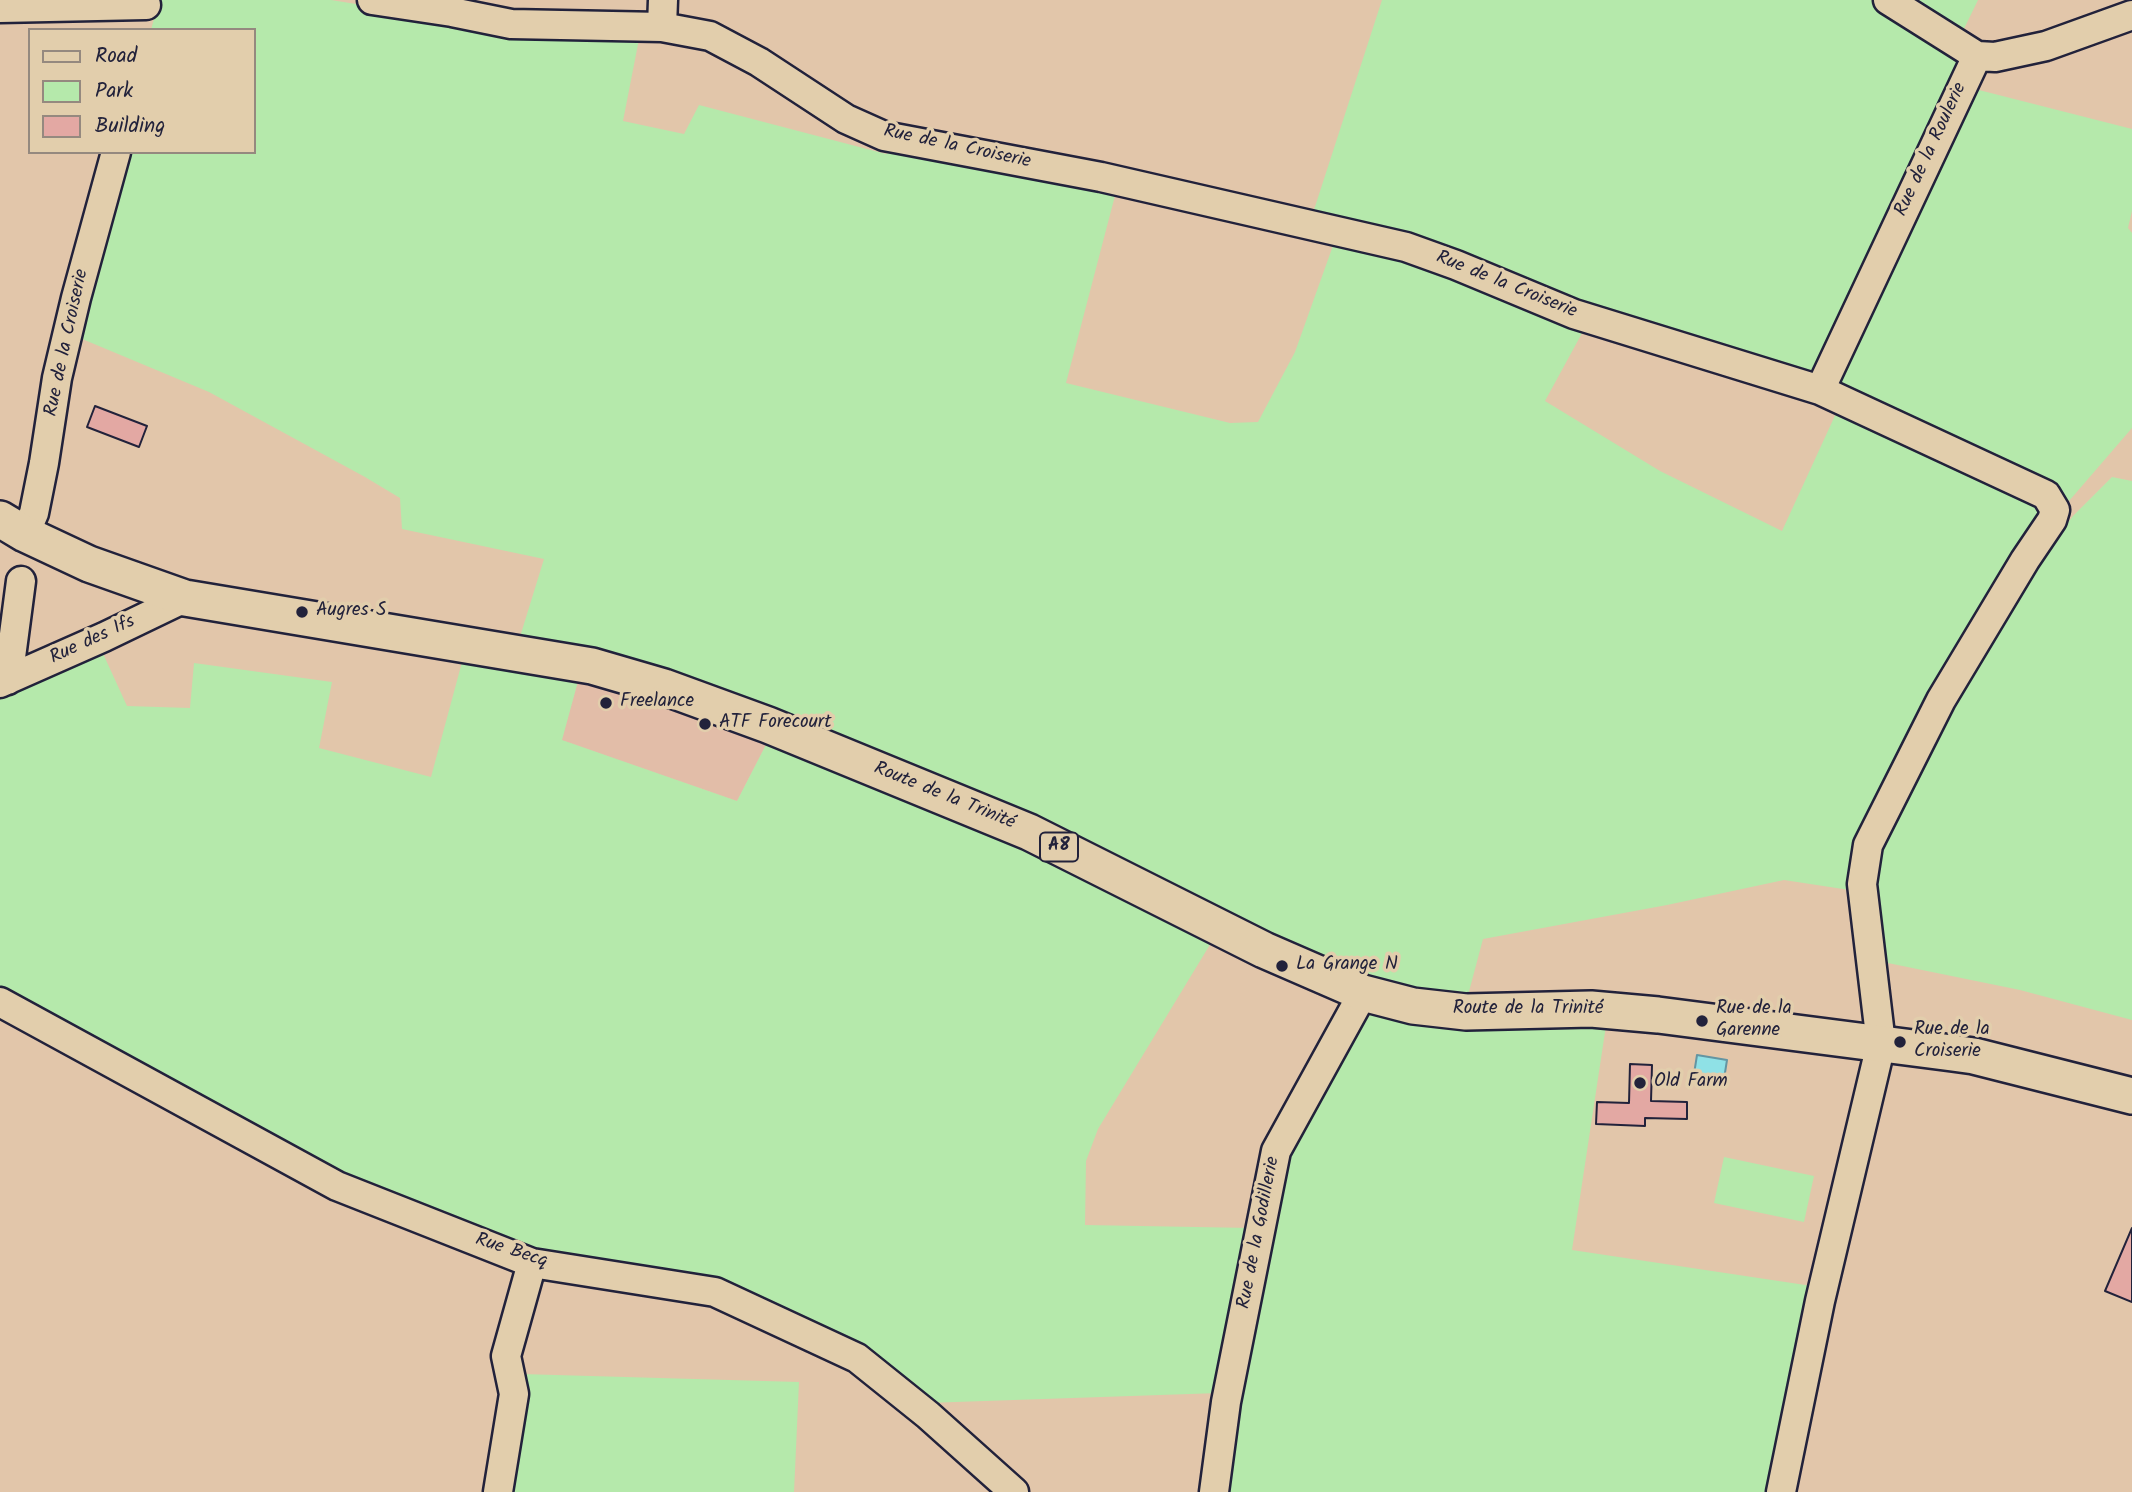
<!DOCTYPE html>
<html>
<head>
<meta charset="utf-8">
<style>
  body { margin:0 }
  #map { position:relative; width:2132px; height:1492px; overflow:hidden; background:#e2c6aa; font-family:Kalam,sans-serif }
  canvas { display:block }
  .legend { position:absolute; left:28px; top:28px; width:228px; height:126px; box-sizing:border-box; background:#e2ceac; border:2px solid #95897f; margin:0; padding:9px 12px; list-style:none; font-size:21px; color:#22223b }
  .legend li { display:flex; align-items:center; gap:14px; height:35px }
  .legend b { width:35px; border:2px solid #95897f }
</style>
</head>
<body>
<div id="map">
<canvas width="2132" height="1492"></canvas>
<ul class="legend">
<li><b style="height:9px;background:#e2ceac"></b>Road</li>
<li><b style="height:19px;background:#b5e9ab"></b>Park</li>
<li><b style="height:19px;background:#e3a8a3"></b>Building</li>
</ul>
</div>
<script>
const ctx = document.querySelector('canvas').getContext('2d');
ctx.lineJoin = 'round';
function fill(path, color) { ctx.fillStyle = color; ctx.fill(path, 'evenodd'); }
const shape = rows => new Path2D(rows.map(r => 'M' + r).join(''));
function strokePath(path, color, width, dash) { ctx.strokeStyle = color; ctx.lineWidth = width; ctx.lineCap = dash ? 'butt' : 'round'; ctx.setLineDash(dash || []); ctx.stroke(path); }
function write(font, color, halo, rows, align = 'center') {
  ctx.font = font + ' Kalam,sans-serif'; ctx.lineWidth = 7; ctx.setLineDash([]); ctx.textBaseline = 'middle'; ctx.strokeStyle = halo; ctx.fillStyle = color; for (const [text, x, y, turn = 0] of rows) {
    ctx.save(); ctx.translate(x, y); ctx.rotate((+turn || 0) * Math.PI / 180); ctx.textAlign = isNaN(turn) ? turn : align; if (halo) ctx.strokeText(text, 0, 0); ctx.fillText(text, 0, 0); ctx.restore();
  }
}
const built = shape([
  [580,674,772,733,737,801,561,740]
]);
const green = shape([
  [159,0,331,0,480,24,640,34,623,121,684,134,699,105,886,154,897,148,1117,188,1066,383,1230,423,1258,422,1295,352,1335,240,1405,253,1587,324,1545,401,1660,471,1782,531,1838,409,2038,501,2039,518,1856,891,1784,880,1667,905,1483,939,1467,999,1370,981,519,640,544,559,402,529,400,498,365,477,209,392,75,336,121,152,254,152,254,30,151,30],
  [1382,0,1871,0,1958,52,1964,64,1815,381,1311,219],
  [1904,0,1978,0,1960,37],
  [1971,88,2132,129,2132,211,2128,228,2132,233,2132,428,2069,501,2053,489,1830,389],
  [2112,477,2132,481,2132,1020,2020,990,1883,962,1872,895,1880,844,1946,705,2021,583,2073,516],
  [100,647,127,706,190,708,194,663,332,682,319,748,431,777,465,651,580,674,562,740,737,801,772,733,1020,844,1214,938,1098,1129,1086,1161,1085,1225,1252,1228,1219,1393,926,1403,881,1358,721,1282,529,1250,311,1162,0,994,0,694],
  [1364,1005,1607,1019,1572,1250,1812,1286,1775,1492,1221,1492,1283,1157],
  [1724,1157,1814,1176,1804,1222,1714,1203],
  [521,1374,799,1382,794,1492,511,1492]
]);
const water = shape([
  [1697,1055,1727,1060,1724,1079,1694,1074,1697,1055]
]);
const building = shape([
  [95,406,147,426,139,447,87,427,95,406],
  [1630,1064,1652,1065,1651,1101,1687,1102,1687,1119,1645,1118,1645,1126,1596,1124,1597,1102,1629,1103,1630,1064],
  [2132,1228,2132,1302,2105,1291,2132,1228]
]);
const minor = shape([
  [372,0,452,12,511,24,662,27,710,36,759,62,846,119,884,136,1101,177,1406,247,1456,265,1574,314,1820,390,2046,495,2055,510,2052,520,2025,560,1941,700,1868,845,1862,884,1881,1044,1820,1301,1781,1492],
  [1888,0,1977,56,1995,57,2046,46,2132,15],
  [0,8,146,5],
  [662,27,663,0],
  [1820,390,1977,56],
  [25,534,34,513,44,463,57,378,76,298,116,152],
  [8,680,21,581],
  [0,683,104,637,185,598],
  [0,1002,337,1186,532,1263,715,1292,857,1358,928,1415,1014,1492],
  [498,1492,514,1394,506,1356,532,1263],
  [1214,1492,1226,1402,1276,1151,1363,993]
]);
const major = shape([
  [0,519,25,534,89,564,185,598,592,666,664,687,768,725,1029,832,1264,950,1363,993,1413,1006,1466,1012,1591,1009,1658,1015,1952,1053,1974,1056,2132,1096]
]);
const markers = [
  [302,612,7,"#22223b"],
  [606,703,7,"#22223b"],
  [705,724,7,"#22223b"],
  [1282,966,7,"#22223b"],
  [1702,1021,7,"#22223b"],
  [1900,1042,7,"#22223b"],
  [1640,1083,7,"#22223b"]
];
const shields = [
  [1059,847,38]
];
const shieldNames = [
  ["A8",1059,847]
];
const streetNames = [
  ["Rue de la Croiserie",957,148,12],
  ["Rue de la Roulerie",1932,150,-65],
  ["Rue de la Croiserie",1506,286,22],
  ["Rue de la Croiserie",68,343,-78],
  ["Rue des Ifs",93,641,-25],
  ["Route de la Trinité",944,797,22],
  ["Route de la Trinité",1528,1010],
  ["Rue de la Godillerie",1260,1233,-79],
  ["Rue Becq",511,1252,18]
];
const poiNames = [
  ["Augres S",316,612],
  ["Freelance",620,703],
  ["ATF Forecourt",719,724],
  ["La Grange N",1296,966],
  ["Rue de la",1716,1010],
  ["Garenne",1716,1032],
  ["Rue de la",1914,1031],
  ["Croiserie",1914,1053],
  ["Old Farm",1654,1083]
];
fill(built, '#e2bda8');
fill(green, '#b5e9ab');
fill(water, '#8fe1e6');
strokePath(water, '#6395a2', 2);
fill(building, '#e3a8a3');
strokePath(building, '#22223b', 2);
strokePath(minor, '#22223b', 33);
strokePath(major, '#22223b', 40);
strokePath(minor, '#e2ceac', 28);
strokePath(major, '#e2ceac', 35);
for (const [x, y, r, color] of markers) { const dot = new Path2D(); dot.arc(x, y, r, 0, 2 * Math.PI); ctx.fillStyle = color; ctx.fill(dot); strokePath(dot, '#e2ceac', 2.5); }
for (const [x, y, w] of shields) { const box = new Path2D(); box.roundRect(x - w / 2, y - 14.5, w, 29, 5); ctx.fillStyle = '#e2ceac'; ctx.fill(box); strokePath(box, '#22223b', 2); }
write('bold 18px', '#22223b', null, shieldNames);
write('19px', '#22223b', '#e2ceac', streetNames);
write('19px', '#22223b', '#e2ceac', poiNames, 'left');
</script>
</body>
</html>
